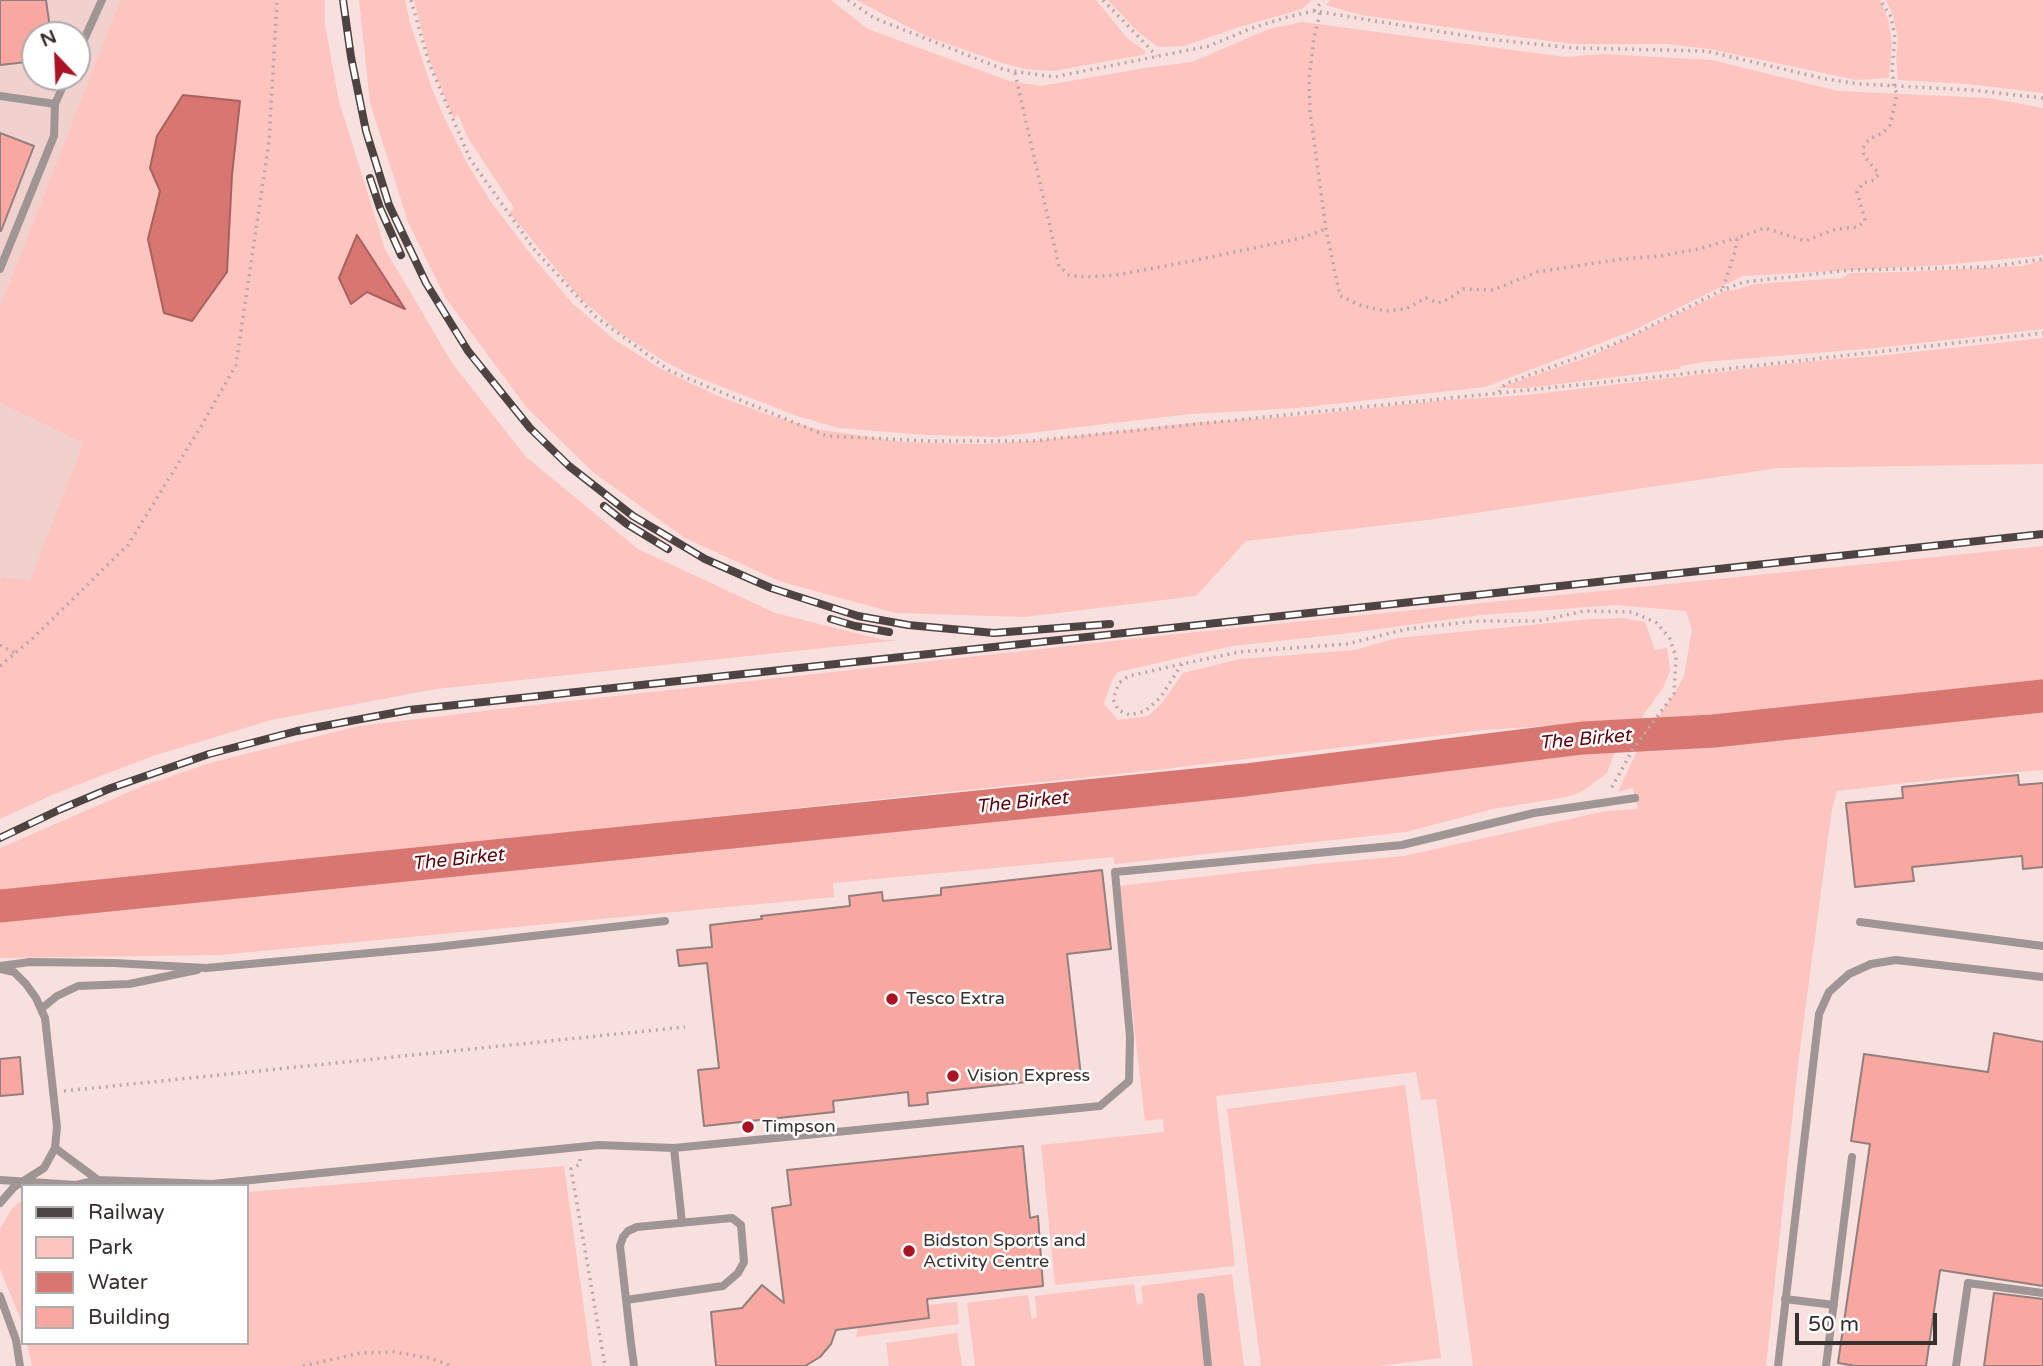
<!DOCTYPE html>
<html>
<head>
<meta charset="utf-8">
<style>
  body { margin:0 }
  #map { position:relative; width:2043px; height:1366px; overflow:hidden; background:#f7e0de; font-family:"Varela Round",sans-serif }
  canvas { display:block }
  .legend { position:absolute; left:21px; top:1184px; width:228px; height:161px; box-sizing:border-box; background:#fff; border:2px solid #afacac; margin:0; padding:9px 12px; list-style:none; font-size:21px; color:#38302f }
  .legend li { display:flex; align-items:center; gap:14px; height:35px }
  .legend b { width:35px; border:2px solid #afacac }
  .north { position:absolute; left:21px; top:21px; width:70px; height:70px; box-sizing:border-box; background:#fff; border:2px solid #afacac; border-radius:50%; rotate:337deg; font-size:19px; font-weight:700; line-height:28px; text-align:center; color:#38302f }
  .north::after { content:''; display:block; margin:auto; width:24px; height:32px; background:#a91323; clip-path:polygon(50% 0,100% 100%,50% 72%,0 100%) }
  .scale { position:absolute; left:1795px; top:1313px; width:142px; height:32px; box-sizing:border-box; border:4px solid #38302f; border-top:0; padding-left:9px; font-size:21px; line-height:24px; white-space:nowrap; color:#38302f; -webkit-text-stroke:5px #fff; paint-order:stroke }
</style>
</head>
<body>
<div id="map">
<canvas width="2043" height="1366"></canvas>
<ul class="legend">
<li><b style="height:9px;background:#4d4342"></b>Railway</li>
<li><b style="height:19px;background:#fdc4c0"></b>Park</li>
<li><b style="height:19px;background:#d87772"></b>Water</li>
<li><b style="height:19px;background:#f8a7a1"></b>Building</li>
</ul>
<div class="north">N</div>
<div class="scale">50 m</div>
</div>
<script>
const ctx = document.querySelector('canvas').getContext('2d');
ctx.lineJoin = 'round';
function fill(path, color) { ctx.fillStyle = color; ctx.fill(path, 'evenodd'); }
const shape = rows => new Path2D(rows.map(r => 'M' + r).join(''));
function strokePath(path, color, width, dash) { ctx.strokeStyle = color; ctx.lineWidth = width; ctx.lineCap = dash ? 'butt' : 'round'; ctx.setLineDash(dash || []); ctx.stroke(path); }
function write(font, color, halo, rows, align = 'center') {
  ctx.font = font + ' "Varela Round",sans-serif'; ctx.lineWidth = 5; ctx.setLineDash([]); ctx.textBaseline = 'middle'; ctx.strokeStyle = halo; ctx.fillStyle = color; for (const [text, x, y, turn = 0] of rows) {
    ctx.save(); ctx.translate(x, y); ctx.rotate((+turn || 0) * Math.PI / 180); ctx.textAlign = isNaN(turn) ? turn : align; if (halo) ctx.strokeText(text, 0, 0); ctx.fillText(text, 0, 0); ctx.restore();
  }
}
const built = shape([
  [0,0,120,0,0,307],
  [35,35,77,35,77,77,35,77],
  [0,403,83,443,30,582,3,576,0,582]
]);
const green = shape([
  [120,0,325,0,325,25,339,101,385,249,452,363,526,457,638,549,775,613,884,640,900,640,436,689,271,720,150,757,54,794,0,819,0,582,2,576,30,581,83,443,0,403,0,307],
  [359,0,405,0,410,23,432,89,443,115,468,165,491,202,533,257,573,304,615,340,661,369,716,395,766,414,816,429,902,442,981,444,1034,441,1191,423,1299,416,1435,401,1527,395,1812,361,1878,356,2043,338,2043,464,1778,468,1428,520,1246,541,1196,596,1025,617,895,613,779,581,685,538,594,473,527,408,445,297,408,222,370,103],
  [414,0,831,0,868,29,1009,81,1041,86,1145,68,1192,62,1269,29,1302,22,1565,57,1603,54,1712,60,1838,91,1989,98,2043,108,2043,254,2038,256,1942,265,1743,276,1632,331,1485,387,1298,408,1190,414,996,437,927,435,839,428,797,416,689,374,664,361,620,333,580,298,509,212,514,208,468,138,458,115,453,117,429,59],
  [856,0,1096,0,1127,38,1146,52,1142,55,1053,71,1025,69,999,62,926,36],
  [1108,0,1312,0,1302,9,1239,27,1184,46,1158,47,1138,32],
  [1330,0,1880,0,1888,19,1892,42,1889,78,1856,80,1710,49,1666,44,1573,44,1481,32,1361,15,1326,5],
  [1886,0,2043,0,2043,93,1968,84,1898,80,1896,59,1898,38,1893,15],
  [2043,260,2043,329,1877,348,1703,362,1681,366,1679,369,1527,388,1498,388,1594,355,1729,289,1731,291,1755,284,1843,278,1850,273,1901,272,2022,266],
  [2043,546,2043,684,1651,726,1674,694,1684,676,1692,629,1686,611,1615,605,1481,615,1342,634,1232,646,1118,672,1112,680,1104,704,1118,720,1148,716,1162,703,1183,673,1240,659,1355,650,1397,638,1592,619,1624,618,1645,622,1655,650,1667,648,1670,671,1663,688,1637,724,1620,721,1484,730,1164,769,515,838,0,896,0,848,145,785,213,762,359,726,551,703,1177,634],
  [2043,706,2043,770,1949,778,1837,791,1832,809,1798,1064,1766,1366,1473,1366,1436,1099,1421,1100,1416,1072,1216,1096,1235,1266,1055,1285,1041,1145,1164,1132,1163,1119,1145,1121,1118,886,1316,864,1404,856,1606,811,1638,809,1633,788,1618,792,1643,737,1661,737,1699,742],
  [1619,741,1607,773,1583,791,1567,797,1493,809,1406,832,1115,864,1113,857,833,883,834,897,219,955,0,958,0,910,1139,796],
  [1405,1085,1441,1358,1378,1366,1261,1366,1227,1109],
  [564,1166,592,1366,32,1366,27,1343,247,1343,247,1192],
  [23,1200,23,1325,0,1269,0,1229,12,1208],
  [1232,1274,1244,1366,975,1366,967,1303,1028,1295,1032,1319,1037,1317,1035,1296,1134,1284,1137,1305,1143,1303,1141,1286],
  [957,1302,959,1324,856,1337,858,1328,929,1318,928,1305],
  [957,1333,962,1366,889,1366,886,1343]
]);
const water = shape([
  [183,95,240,101,232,175,227,272,192,321,164,313,148,239,160,191,150,168,157,136,183,95],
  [357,235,405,309,367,292,351,304,339,278,357,235]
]);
const river = shape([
  [0,906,1245,780,1583,738,1714,731,2043,696]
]);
const building = shape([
  [0,0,46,0,51,35,35,35,35,61,0,65,0,0],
  [0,133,34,146,1,231,0,231,0,133],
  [2018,775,2019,785,2043,783,2043,867,2023,869,2022,856,1912,867,1914,881,1855,887,1846,803,1903,798,1902,787,2018,775],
  [1102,870,1111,949,1067,954,1081,1076,927,1093,928,1104,909,1106,908,1092,833,1101,834,1112,704,1126,698,1070,719,1068,707,963,679,966,677,950,712,947,710,925,762,919,761,916,850,906,849,896,882,892,883,901,941,895,941,888,1102,870],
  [1994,1033,2043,1042,2043,1286,1940,1270,1926,1366,1856,1366,1838,1363,1870,1144,1851,1141,1864,1054,1988,1072,1994,1033],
  [20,1057,23,1094,0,1096,0,1059,20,1057],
  [1023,1146,1030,1218,1038,1216,1043,1286,927,1299,929,1318,836,1330,831,1344,820,1357,805,1366,716,1366,711,1312,742,1308,762,1285,784,1303,772,1208,791,1205,787,1170,1023,1146],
  [1994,1293,2043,1299,2043,1366,1984,1366,1994,1293]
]);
const path = shape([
  [411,0,429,63,470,159,534,249,596,317,670,371,827,436,929,441,1032,441,1655,377,2043,333],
  [848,0,874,18,1005,70,1054,77,1209,46,1252,28,1291,16,1314,11,1486,39,1574,48,1706,51,1826,79,1860,84,1971,90,2043,98],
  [1103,0,1157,56],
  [1314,11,1323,0],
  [1320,13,1314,37,1309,80,1310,112,1326,229,1340,296,1362,306,1385,311,1406,309,1426,298,1438,303,1449,299,1463,289,1493,290,1537,272,1622,259,1660,256,1698,249,1737,238],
  [1015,73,1059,266,1069,275,1085,277,1116,275,1187,262,1301,238,1326,229],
  [1723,288,1735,252,1737,238,1765,228,1805,241,1836,229,1858,227,1865,220,1857,192,1863,183,1874,180,1879,174,1864,156,1863,148,1869,139,1883,133,1890,125,1897,94,1894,86,1892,68,1895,38,1891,17,1880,0],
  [1499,392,1505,384,1617,343,1722,290,1744,282,1851,270,1989,267,2043,259],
  [0,645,15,653],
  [1182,664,1160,698,1145,711,1130,715,1118,710,1113,699,1119,683,1129,676,1182,664,1239,652,1347,644,1407,629,1476,621,1539,621,1584,611,1632,612,1657,623,1670,639,1676,657,1674,694,1633,749,1611,789],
  [0,666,33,638,128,545,200,428,236,365,269,141,277,0],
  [64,1091,685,1027],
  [580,1159,580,1164,571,1169,605,1366],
  [303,1366,361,1353,394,1352,430,1358,451,1366]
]);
const service = shape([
  [77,55,102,0],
  [0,96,55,104,67,77],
  [0,269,54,136,55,104],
  [1860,922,2043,946],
  [0,966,30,962,114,963,206,968,436,947,665,921],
  [0,969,14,972,26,984,36,998,45,1018,57,1127,55,1148,44,1168,14,1187,0,1203],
  [41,1009,57,996,78,986,129,984,197,970],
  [55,1148,98,1180],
  [674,1148,682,1223],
  [0,1180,76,1185,98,1180,212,1184,599,1145,674,1148,1100,1106,1129,1081,1130,1037,1115,872,1402,845,1534,813,1635,798],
  [0,1296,16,1340,20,1366],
  [1201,1297,1208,1366],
  [1785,1299,1834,1305],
  [626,1300,723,1286,738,1273,744,1262,741,1225,732,1218,637,1227,628,1231,623,1237,620,1246,631,1344,634,1366],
  [1778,1366,1819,1014,1829,992,1849,974,1871,964,1896,960,2043,977],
  [1826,1366,1852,1157],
  [1956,1366,1968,1283,2043,1293]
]);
const rail = shape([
  [343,0,351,57,366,131,389,205,426,283,468,351,530,428,569,466,633,516,705,559,771,588,858,616,908,625,994,633,1110,624],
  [370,178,380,208,401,255],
  [604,506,627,524,668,549],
  [831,619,855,626,889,632],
  [0,838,61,809,111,788,209,754,297,731,409,710,2043,534]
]);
const markers = [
  [892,999,7,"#a91323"],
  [953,1076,7,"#a91323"],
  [748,1127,7,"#a91323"],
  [909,1251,7,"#a91323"]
];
const poiNames = [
  ["Tesco Extra",906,999],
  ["Vision Express",967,1076],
  ["Timpson",762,1127],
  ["Bidston Sports and",923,1241],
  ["Activity Centre",923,1262]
];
const waterNames = [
  ["The Birket",1585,740,-5],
  ["The Birket",1022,803,-6],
  ["The Birket",458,860,-6]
];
fill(built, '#f0d1ce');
fill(green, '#fdc4c0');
fill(water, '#d87772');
strokePath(water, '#a8625e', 2);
strokePath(river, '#d87772', 33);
fill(building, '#f8a7a1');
strokePath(building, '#937f7d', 2);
strokePath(path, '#baa8a6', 3.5, [2, 5]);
strokePath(service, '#9f9594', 8);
strokePath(rail, '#4d4342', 8);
strokePath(rail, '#fff', 5, [16]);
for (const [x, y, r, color] of markers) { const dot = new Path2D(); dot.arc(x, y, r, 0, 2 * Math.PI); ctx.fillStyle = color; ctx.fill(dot); strokePath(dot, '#fff', 2.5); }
write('18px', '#38302f', '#fff', poiNames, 'left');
write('italic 19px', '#5b000a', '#fff', waterNames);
</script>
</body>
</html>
